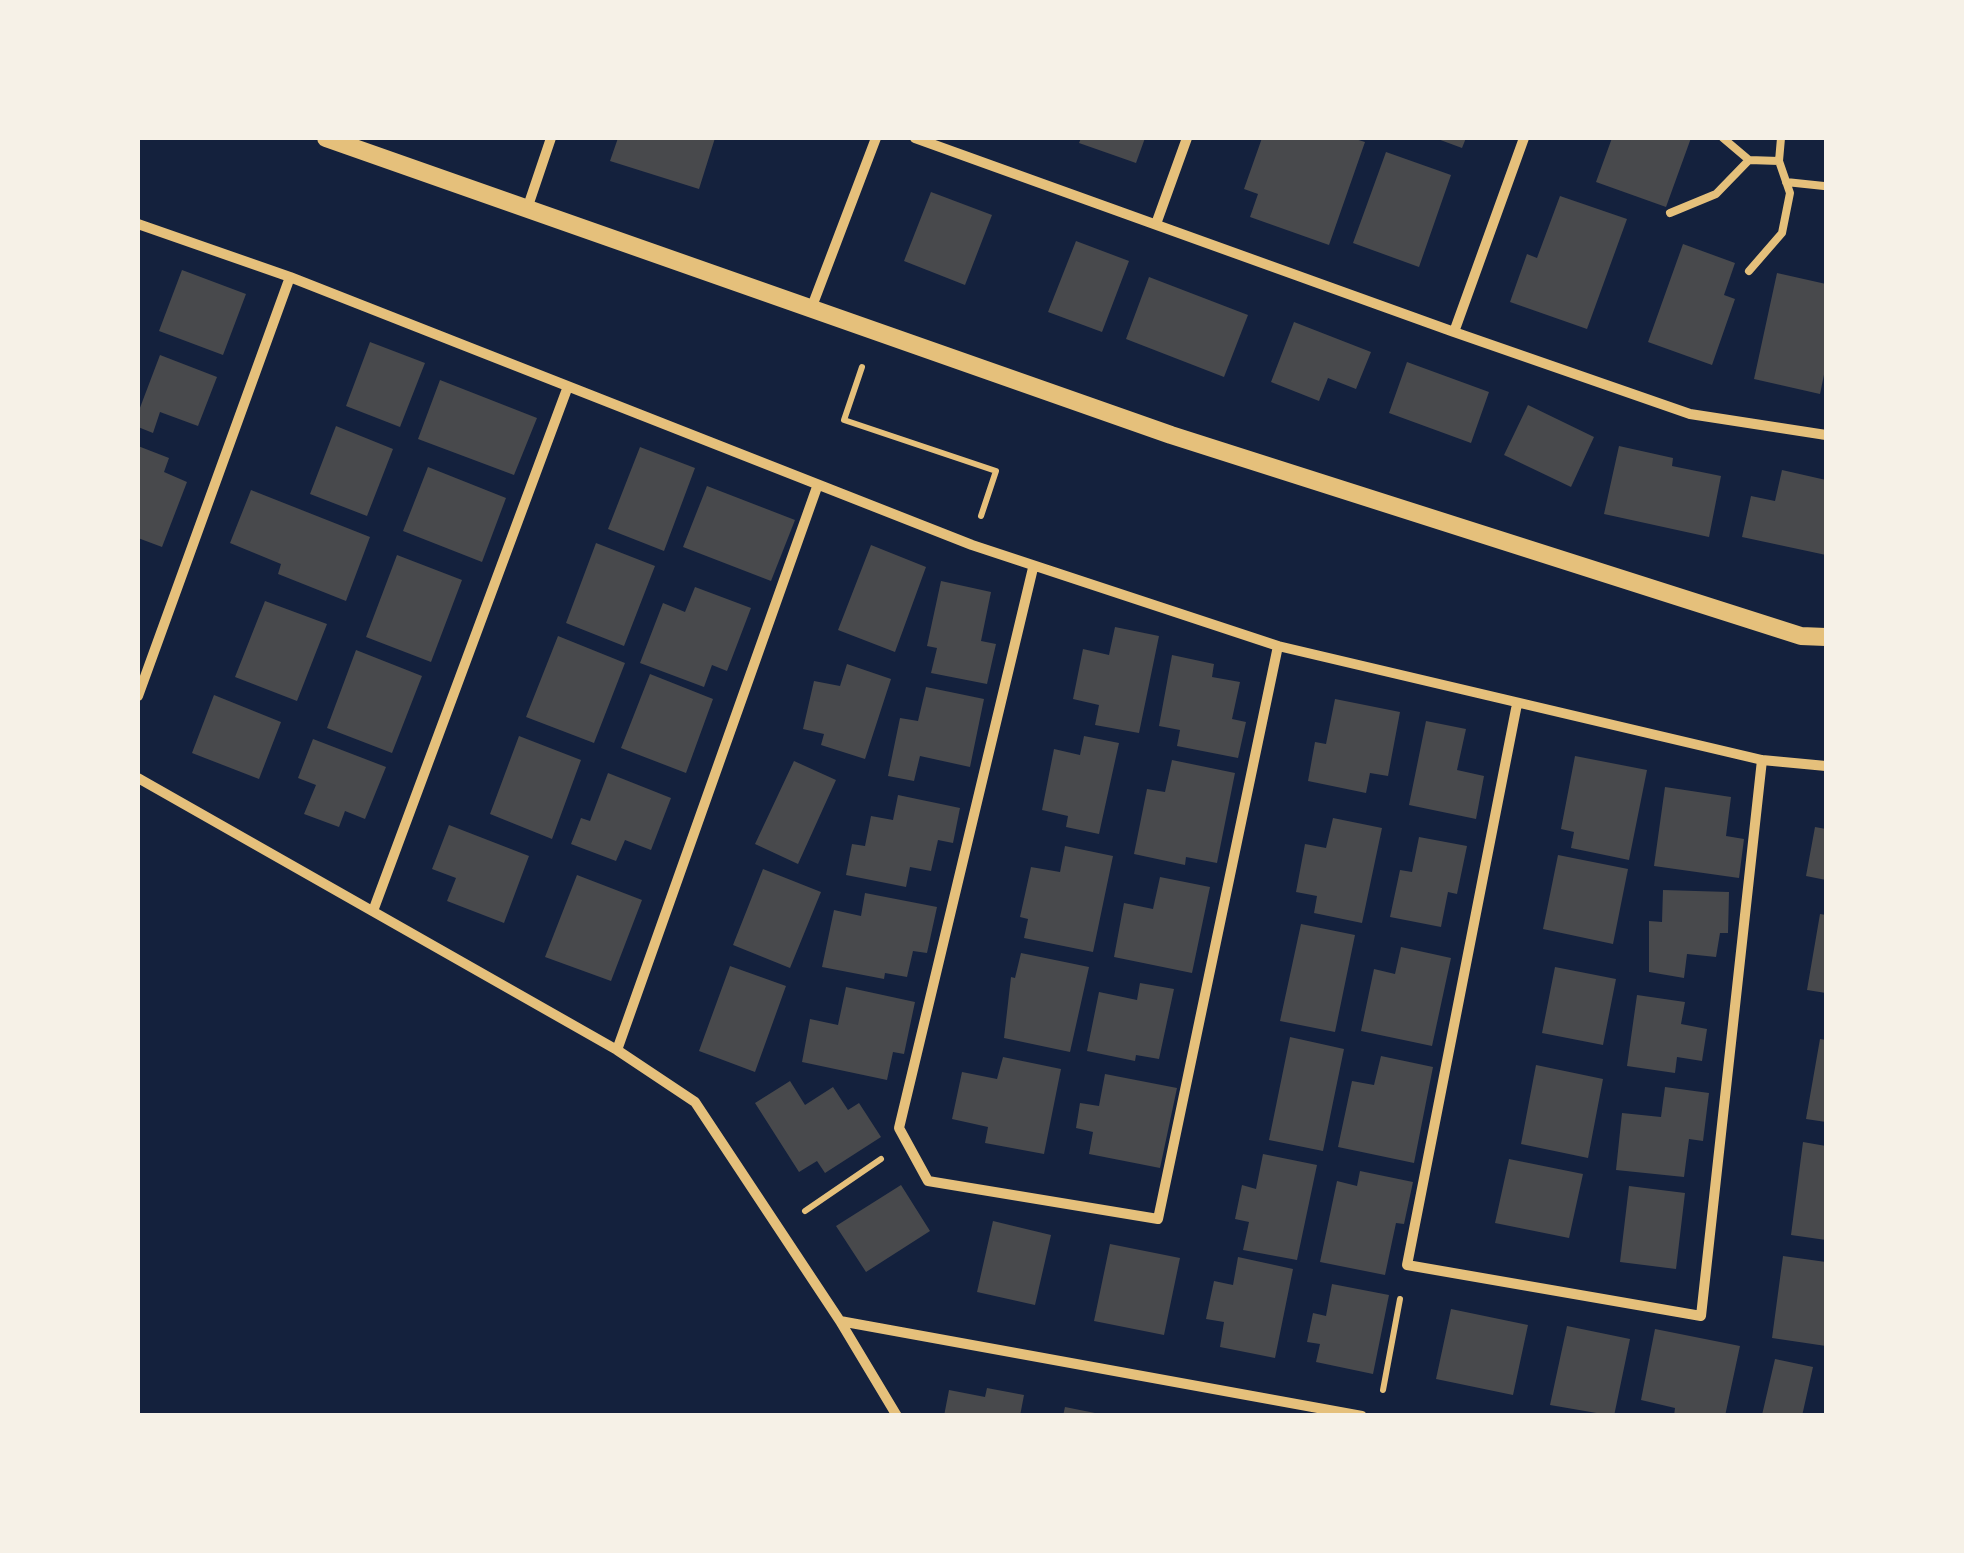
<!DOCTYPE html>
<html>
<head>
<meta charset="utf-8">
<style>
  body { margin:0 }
  #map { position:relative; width:1964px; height:1553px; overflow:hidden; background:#14213d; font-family:"Golos Text",sans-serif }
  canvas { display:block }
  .frame { position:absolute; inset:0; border:140px solid #f6f1e7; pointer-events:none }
</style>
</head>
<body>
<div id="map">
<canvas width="1964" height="1553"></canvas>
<div class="frame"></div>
</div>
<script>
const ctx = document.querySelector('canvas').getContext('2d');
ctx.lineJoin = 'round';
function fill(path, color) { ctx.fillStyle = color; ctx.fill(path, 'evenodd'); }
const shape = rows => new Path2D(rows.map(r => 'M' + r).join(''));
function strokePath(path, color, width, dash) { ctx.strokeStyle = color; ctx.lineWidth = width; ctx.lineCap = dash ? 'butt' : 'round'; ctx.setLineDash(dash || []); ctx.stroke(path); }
const building = shape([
  [618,138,715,138,699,189,610,161],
  [1081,138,1145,138,1136,163,1079,143],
  [1262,138,1352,138,1365,142,1329,245,1250,217,1258,194,1244,189],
  [1435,138,1466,138,1462,148],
  [1612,138,1691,138,1666,207,1596,182],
  [1386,152,1451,175,1419,267,1353,243],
  [931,192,992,215,965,285,904,261],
  [1560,196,1627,219,1587,329,1510,302,1527,254,1537,258],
  [1076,241,1129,261,1102,332,1048,312],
  [1683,244,1735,263,1724,295,1735,299,1712,365,1648,342],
  [182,270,246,294,223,355,159,331],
  [1777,273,1826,284,1826,365,1820,394,1754,379],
  [1149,277,1248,315,1224,377,1126,339],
  [1294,322,1371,352,1356,389,1328,378,1319,401,1271,382],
  [370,342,425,363,400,427,346,406],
  [160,355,217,377,198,426,160,412,153,433,138,427,138,413],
  [1407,362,1489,392,1471,443,1389,413],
  [440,380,537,418,514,475,418,439],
  [1528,405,1594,437,1571,487,1504,455],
  [336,426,393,449,367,516,310,494],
  [138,446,169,458,164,472,187,482,162,547,138,538],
  [1619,446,1673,458,1672,466,1721,476,1709,537,1604,514],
  [640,447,695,468,664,551,608,529],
  [428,467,506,498,482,562,403,531],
  [1782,470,1826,480,1826,555,1742,537,1751,496,1775,501],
  [707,486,795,520,771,581,683,547],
  [251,490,370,537,346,601,278,574,281,564,230,543],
  [596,543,655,566,624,646,566,623],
  [871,545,926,567,895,652,838,630],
  [397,555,462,580,431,662,366,637],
  [941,581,991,592,981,641,996,644,987,684,931,673,937,648,927,646],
  [695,587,751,608,727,671,712,665,704,687,640,663,663,603,685,612],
  [265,601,327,624,297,701,235,677],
  [1115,627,1159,636,1139,733,1095,725,1099,705,1073,699,1083,649,1109,655],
  [558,636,625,663,594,743,526,717],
  [356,650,422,676,392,753,327,728],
  [1172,655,1214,664,1212,677,1240,682,1232,719,1246,722,1238,758,1177,746,1180,730,1159,726],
  [847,664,891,679,865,759,821,745,824,734,803,729,814,681,840,686],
  [650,674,713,699,686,773,621,748],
  [926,687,984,699,970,767,920,756,914,781,888,776,900,718,918,721],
  [214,695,281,722,259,779,192,753],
  [1335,699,1400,712,1388,776,1370,773,1366,793,1308,781,1315,742,1326,744],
  [1426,721,1466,729,1457,770,1484,776,1476,819,1409,805],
  [519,736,581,760,552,839,490,814],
  [1084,736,1119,743,1099,834,1066,827,1068,816,1042,810,1054,749,1080,755],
  [313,739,386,767,365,819,345,811,339,827,304,814,316,785,298,778],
  [1575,756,1647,770,1629,860,1571,848,1574,832,1561,829],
  [1172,760,1235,773,1217,863,1186,857,1185,865,1134,854,1147,789,1165,792],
  [794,761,836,780,798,864,755,844],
  [608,773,671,798,651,850,625,840,616,861,571,844,581,818,590,821],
  [1665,787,1731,797,1726,836,1744,839,1739,878,1654,866],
  [898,795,960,808,953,843,938,840,931,871,910,867,906,887,846,875,852,844,865,846,871,816,893,820],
  [1333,818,1382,828,1362,923,1314,913,1317,896,1296,892,1305,844,1326,848],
  [449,825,529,856,504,923,447,901,456,878,432,869],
  [1815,827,1826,829,1826,880,1806,876],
  [1419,837,1467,846,1457,894,1448,892,1441,927,1390,917,1400,870,1412,872],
  [1065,846,1113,856,1093,952,1024,938,1028,919,1020,917,1031,867,1060,872],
  [1558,855,1628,869,1613,944,1543,929],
  [763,869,821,892,790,968,733,945],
  [577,875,642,900,611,981,545,957],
  [1160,877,1210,887,1192,973,1114,957,1124,903,1153,909],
  [1663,890,1729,892,1728,933,1720,933,1716,957,1687,954,1684,978,1649,972,1649,921,1662,922],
  [865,893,937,907,927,953,913,951,907,977,885,973,884,979,822,967,834,910,861,916],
  [1820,914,1826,915,1826,993,1807,990],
  [1301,924,1355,935,1335,1032,1280,1021],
  [1401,947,1451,958,1432,1046,1361,1031,1374,969,1395,974],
  [1021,953,1089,967,1070,1052,1004,1038,1011,977,1015,978],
  [730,966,786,986,755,1072,699,1051],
  [1555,967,1616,979,1603,1045,1542,1033],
  [1140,983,1174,989,1159,1059,1136,1055,1135,1061,1087,1051,1099,992,1137,1000],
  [846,987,915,1002,904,1054,893,1052,887,1080,802,1062,810,1019,838,1025],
  [1637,995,1685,1002,1681,1024,1707,1029,1702,1061,1677,1057,1675,1073,1627,1066],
  [1290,1037,1344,1049,1323,1151,1269,1140],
  [1820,1039,1826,1040,1826,1122,1806,1119],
  [1381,1056,1433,1067,1414,1163,1338,1147,1352,1081,1374,1085],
  [1003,1057,1061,1069,1044,1154,985,1143,988,1127,952,1119,962,1072,997,1079],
  [1536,1065,1603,1079,1588,1158,1521,1144],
  [1105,1074,1177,1088,1160,1168,1089,1154,1093,1132,1076,1128,1080,1103,1099,1106],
  [790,1081,805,1105,833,1087,848,1110,859,1103,881,1137,825,1173,817,1161,799,1172,755,1103],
  [1665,1087,1709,1093,1703,1141,1689,1139,1684,1177,1616,1170,1622,1113,1661,1117],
  [1803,1142,1826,1146,1826,1240,1791,1235],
  [1263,1154,1317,1165,1297,1260,1243,1250,1249,1222,1235,1219,1242,1185,1256,1189],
  [1509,1159,1583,1174,1569,1238,1495,1223],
  [1360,1171,1413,1182,1404,1224,1396,1223,1385,1275,1320,1262,1337,1181,1357,1186],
  [901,1185,930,1231,866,1272,836,1226],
  [1629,1186,1685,1193,1676,1269,1620,1262],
  [993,1221,1051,1235,1035,1305,977,1292],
  [1110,1244,1180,1258,1164,1335,1094,1321],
  [1783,1256,1826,1262,1826,1346,1772,1338],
  [1238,1257,1293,1269,1275,1358,1220,1347,1224,1322,1206,1319,1214,1281,1233,1285],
  [1332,1284,1389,1295,1373,1374,1316,1362,1320,1344,1307,1342,1313,1313,1326,1316],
  [1451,1309,1528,1325,1513,1395,1436,1379],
  [1567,1326,1630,1339,1614,1416,1550,1405],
  [1655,1329,1740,1346,1725,1416,1674,1416,1675,1408,1641,1400],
  [1775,1359,1813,1367,1802,1416,1762,1415],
  [987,1388,1024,1395,1020,1416,944,1416,949,1390,985,1397],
  [1065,1407,1100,1414,1100,1416,1063,1416]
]);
const path = shape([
  [862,367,844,420,996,471,981,516],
  [805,1211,881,1159],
  [1383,1390,1400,1299]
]);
const service = shape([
  [1723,138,1749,160],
  [1786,182,1824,186],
  [1670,213,1716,194,1749,160,1779,161],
  [1749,271,1782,233,1790,193,1779,161,1781,138]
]);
const minor = shape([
  [915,138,1454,332,1524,138],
  [528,206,551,138],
  [138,224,290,277,972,545,1278,646,1762,760,1826,766],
  [1156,224,1187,138],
  [811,309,876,138],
  [1454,332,1690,414,1826,435],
  [1033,568,899,1128,928,1181,1158,1219,1278,646],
  [138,696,290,277],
  [1517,704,1407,1265,1701,1316,1762,760],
  [138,778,617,1050,695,1102,840,1321,1362,1416],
  [373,911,567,389],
  [617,1050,817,487],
  [840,1321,897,1416]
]);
const tertiary = shape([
  [326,138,1171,435,1801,636,1826,637]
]);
fill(building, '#48494c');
strokePath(path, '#e5c07b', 6);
strokePath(service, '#e5c07b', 8);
strokePath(minor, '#e5c07b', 10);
strokePath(tertiary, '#e5c07b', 18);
</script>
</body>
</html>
